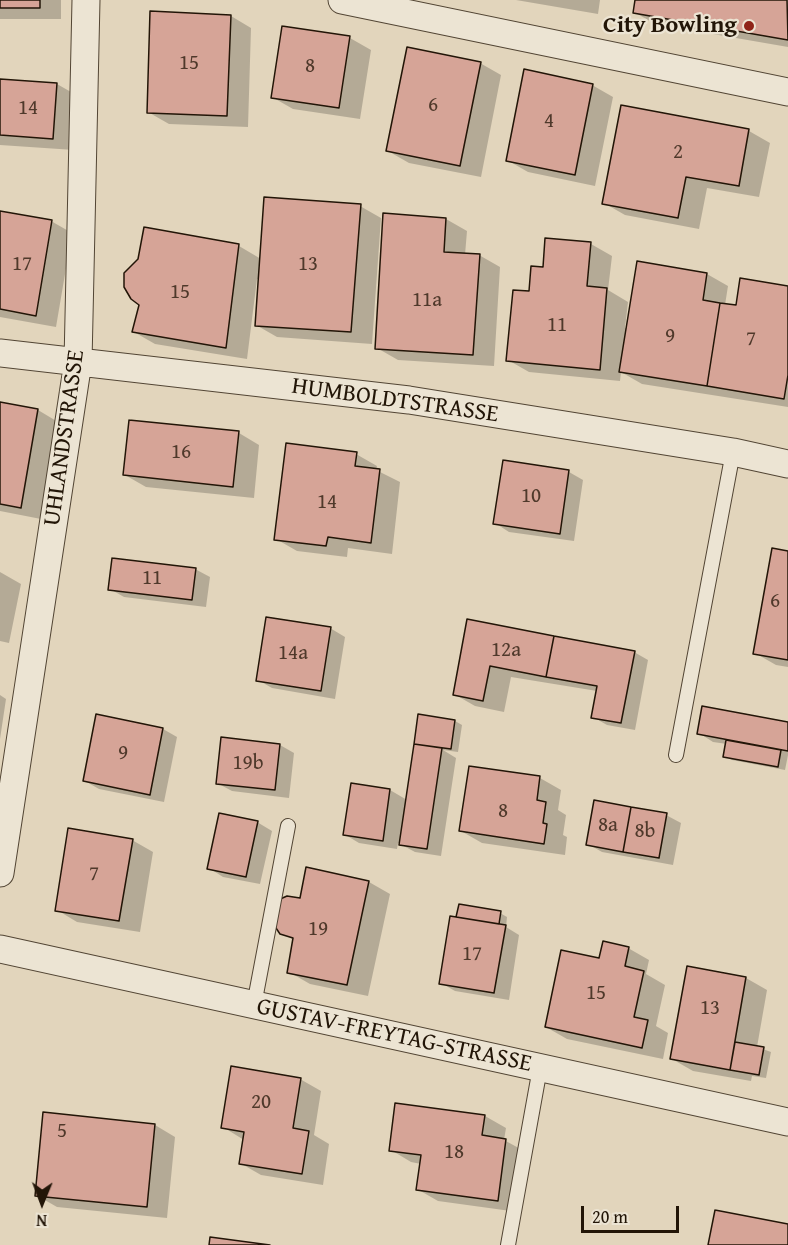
<!DOCTYPE html>
<html>
<head>
<meta charset="utf-8">
<style>
  body { margin:0 }
  #map { position:relative; width:788px; height:1245px; overflow:hidden; background:#e2d5bc; font-family:"Gentium Book Plus",serif }
  canvas { display:block }
  .north { position:absolute; left:12px; top:1173px; width:60px; height:60px; -webkit-text-stroke:4px #ece4d3; paint-order:stroke; rotate:181deg; font-size:16px; font-weight:700; line-height:24px; text-align:center; color:#221507 }
  .north::after { content:''; display:block; margin:auto; width:21px; height:27px; background:#221507; clip-path:polygon(50% 0,100% 100%,50% 72%,0 100%) }
  .scale { position:absolute; left:581px; top:1206px; width:98px; height:27px; box-sizing:border-box; border:3px solid #221507; border-top:0; padding-left:8px; font-size:18px; line-height:21px; white-space:nowrap; color:#221507; -webkit-text-stroke:4px #ece4d3; paint-order:stroke }
</style>
</head>
<body>
<div id="map">
<canvas width="788" height="1245"></canvas>
<div class="north">N</div>
<div class="scale">20 m</div>
</div>
<script>
const ctx = document.querySelector('canvas').getContext('2d');
ctx.lineJoin = 'round';
function fill(path, color) { ctx.fillStyle = color; ctx.fill(path, 'evenodd'); }
const shape = rows => new Path2D(rows.map(r => 'M' + r).join(''));
function strokePath(path, color, width, dash) { ctx.strokeStyle = color; ctx.lineWidth = width; ctx.lineCap = dash ? 'butt' : 'round'; ctx.setLineDash(dash || []); ctx.stroke(path); }
function write(font, color, halo, rows, align = 'center') {
  ctx.font = font + ' "Gentium Book Plus",serif'; ctx.lineWidth = 4.5; ctx.setLineDash([]); ctx.textBaseline = 'middle'; ctx.strokeStyle = halo; ctx.fillStyle = color; for (const [text, x, y, turn = 0] of rows) {
    ctx.save(); ctx.translate(x, y); ctx.rotate((+turn || 0) * Math.PI / 180); ctx.textAlign = isNaN(turn) ? turn : align; if (halo) ctx.strokeText(text, 0, 0); ctx.fillText(text, 0, 0); ctx.restore();
  }
}
const shadow = shape([
  [0,0,61,0,61,19,0,19],
  [516,0,600,0,598,14],
  [637,0,788,0,788,47,655,24,634,12],
  [231,16,251,28,248,127,169,124,148,112],
  [350,38,371,50,360,119,293,109,272,97],
  [480,63,501,75,481,177,409,163,388,151],
  [0,81,57,84,78,96,74,150,0,145],
  [592,85,613,97,595,186,528,172,507,160],
  [622,107,749,131,770,143,759,197,707,188,699,229,625,215,604,203],
  [360,206,381,218,372,344,277,337,256,325,260,280,257,279,247,359,155,344,134,332,140,305,139,260,145,229,239,246,261,259],
  [0,213,51,221,72,233,56,327,0,317],
  [446,219,467,231,465,255,479,255,500,267,494,366,398,360,377,348],
  [591,244,612,256,608,290,628,302,625,328,628,329,638,263,707,274,728,286,725,305,737,307,788,287,788,407,642,384,621,372,620,381,529,372,508,360,530,293,544,269],
  [0,403,38,410,58,422,41,519,0,511],
  [239,433,259,445,254,498,146,487,125,475],
  [356,454,377,466,376,470,400,482,392,554,348,548,347,557,297,551,276,539],
  [505,462,569,472,583,480,574,541,509,532,495,523],
  [788,552,788,667,776,665,755,653],
  [195,569,210,577,206,607,124,597,110,589],
  [0,572,21,584,9,643,0,641],
  [469,621,634,652,648,660,635,730,607,725,593,717,597,691,511,677,504,712,475,706,454,694],
  [330,628,345,637,335,699,272,688,258,680],
  [0,695,6,699,0,739],
  [455,721,462,725,458,752,443,750,456,758,441,856,415,852,398,843,397,849,359,843,344,834,352,785,390,790,407,800,420,745,416,743],
  [788,723,788,755,785,770,732,760,725,756,727,744,713,742,699,733],
  [163,729,177,737,164,802,99,789,85,781],
  [280,745,294,753,289,798,232,791,217,783],
  [471,768,540,778,561,790,558,810,566,815,563,835,567,837,565,855,482,843,461,831],
  [666,815,681,823,673,865,602,852,588,844],
  [257,822,272,831,260,884,223,877,209,868],
  [132,840,153,852,140,932,77,922,57,910],
  [369,882,390,894,368,996,310,984,289,972,294,940,282,933,302,900],
  [500,913,507,917,506,927,519,935,509,1000,455,991,441,983],
  [628,948,649,960,646,974,665,985,656,1026,668,1033,663,1059,567,1039,546,1027],
  [688,968,746,978,767,990,757,1047,771,1052,766,1078,752,1076,751,1081,693,1071,672,1059],
  [300,1079,321,1091,314,1135,329,1144,323,1185,261,1175,240,1163,244,1140,223,1127],
  [485,1116,506,1128,504,1140,526,1152,518,1212,438,1201,417,1189,421,1164,411,1162,391,1150],
  [155,1125,175,1137,167,1218,57,1207,36,1195]
]);
const building = shape([
  [0,0,40,0,40,8,0,8,0,0],
  [635,0,787,0,788,40,633,13,635,0],
  [150,11,231,15,227,116,147,113,150,11],
  [282,26,350,36,339,108,271,98,282,26],
  [407,47,481,62,460,166,386,151,407,47],
  [524,69,593,84,575,175,506,161,524,69],
  [0,79,57,83,53,139,0,135,0,79],
  [621,105,749,129,739,186,686,177,678,218,602,204,621,105],
  [264,197,361,204,351,332,255,326,264,197],
  [0,211,52,220,36,316,0,309,0,211],
  [383,213,446,218,444,252,480,254,473,355,375,349,383,213],
  [144,227,239,244,226,348,132,332,139,305,131,299,124,287,124,273,138,259,144,227],
  [545,238,591,242,587,286,607,288,600,370,506,361,513,290,529,291,531,266,543,267,545,238],
  [637,261,707,273,703,300,720,303,707,386,619,372,637,261],
  [740,278,788,286,788,375,784,399,707,386,720,303,736,305,740,278],
  [0,402,38,409,21,508,0,504,0,402],
  [129,420,239,431,233,487,123,475,129,420],
  [286,443,357,452,355,466,380,469,371,543,328,537,326,546,274,540,286,443],
  [503,460,569,470,560,534,493,524,503,460],
  [772,548,788,551,788,660,753,654,772,548],
  [112,558,196,568,192,600,108,590,112,558],
  [266,617,331,627,321,691,256,681,266,617],
  [467,619,554,636,546,677,490,666,483,701,453,695,467,619],
  [554,636,635,651,621,723,591,718,597,686,546,677,554,636],
  [702,706,788,722,788,751,697,734,702,706],
  [96,714,163,728,150,795,83,781,96,714],
  [418,714,455,720,451,749,414,744,418,714],
  [221,737,280,744,275,790,216,784,221,737],
  [726,740,781,750,778,767,723,757,726,740],
  [414,744,442,748,427,849,399,845,414,744],
  [469,766,540,776,537,800,546,802,543,823,547,824,544,844,459,831,469,766],
  [351,783,390,789,383,841,343,835,351,783],
  [594,800,631,807,623,852,586,845,594,800],
  [631,807,667,813,659,858,623,852,631,807],
  [219,813,258,821,246,877,207,869,219,813],
  [68,828,133,839,119,921,55,911,68,828],
  [306,867,369,881,347,985,287,973,293,938,280,934,274,925,278,900,287,896,300,898,306,867],
  [459,904,501,911,499,924,456,917,459,904],
  [450,916,506,925,494,993,439,984,450,916],
  [603,941,629,947,625,966,644,971,634,1017,648,1020,642,1048,545,1027,561,950,599,958,603,941],
  [687,966,746,977,730,1070,670,1059,687,966],
  [735,1042,764,1047,759,1075,730,1070,735,1042],
  [231,1066,301,1078,293,1128,309,1131,302,1174,239,1164,244,1132,221,1128,231,1066],
  [395,1103,485,1115,482,1135,506,1139,498,1201,416,1190,421,1155,389,1151,395,1103],
  [43,1112,155,1124,147,1207,35,1196,43,1112],
  [715,1210,788,1224,788,1245,708,1245,715,1210],
  [210,1237,270,1245,209,1245,210,1237]
]);
const lane = shape([
  [676,755,733,452],
  [254,1005,288,826],
  [508,1245,540,1068]
]);
const street = shape([
  [342,0,788,92],
  [0,353,409,400,733,452,788,464],
  [0,873,78,362,86,0],
  [0,949,788,1122]
]);
const markers = [
  [749,26,6,"#8f2418"]
];
const numberNames = [
  ["15",189,64],
  ["8",310,67],
  ["6",433,106],
  ["14",28,109],
  ["4",549,122],
  ["2",678,153],
  ["17",22,265],
  ["13",308,265],
  ["15",180,293],
  ["11a",427,301],
  ["11",557,326],
  ["9",670,337],
  ["7",751,340],
  ["16",181,453],
  ["10",531,497],
  ["14",327,503],
  ["11",152,579],
  ["6",775,602],
  ["12a",506,651],
  ["14a",293,654],
  ["9",123,754],
  ["19b",248,764],
  ["8",503,812],
  ["8a",608,826],
  ["8b",645,832],
  ["7",94,875],
  ["19",318,930],
  ["17",472,955],
  ["15",596,994],
  ["13",710,1009],
  ["20",261,1103],
  ["5",62,1132],
  ["18",454,1153]
];
const poiNames = [
  ["City Bowling",737,26]
];
const streetNames = [
  ["HUMBOLDTSTRASSE",395,401,8],
  ["UHLANDSTRASSE",65,438,-82],
  ["GUSTAV-FREYTAG-STRASSE",394,1036,12]
];
fill(shadow, '#0003');
fill(building, '#d6a497');
strokePath(building, '#221507', 1.5);
strokePath(lane, '#524534', 16);
strokePath(street, '#524534', 29);
strokePath(lane, '#ece4d3', 14);
strokePath(street, '#ece4d3', 27);
for (const [x, y, r, color] of markers) { const dot = new Path2D(); dot.arc(x, y, r, 0, 2 * Math.PI); ctx.fillStyle = color; ctx.fill(dot); strokePath(dot, '#ece4d3', 2); }
write('21px', '#4f392b', null, numberNames);
write('bold 24px', '#221507', '#ece4d3', poiNames, 'right');
write('24px', '#221507', '#ece4d3', streetNames);
</script>
</body>
</html>
